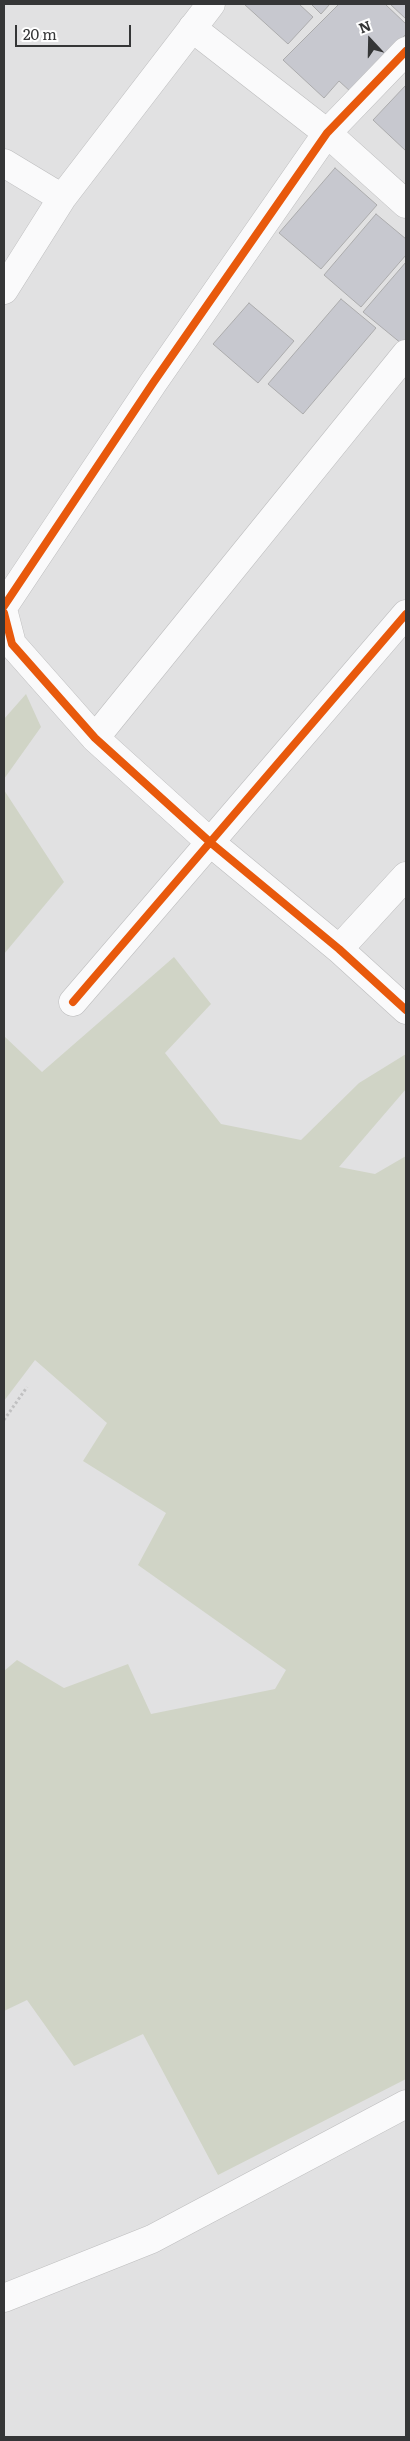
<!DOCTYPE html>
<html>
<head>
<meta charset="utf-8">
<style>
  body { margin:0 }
  #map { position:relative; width:410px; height:2441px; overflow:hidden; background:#e1e1e2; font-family:Literata,serif }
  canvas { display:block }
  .frame { position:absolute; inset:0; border:5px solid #353637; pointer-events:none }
  .north { position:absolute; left:345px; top:15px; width:50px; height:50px; -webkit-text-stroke:4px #fff; paint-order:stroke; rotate:339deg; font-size:14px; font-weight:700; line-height:20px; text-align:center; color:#353637 }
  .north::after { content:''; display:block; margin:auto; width:18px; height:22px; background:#353637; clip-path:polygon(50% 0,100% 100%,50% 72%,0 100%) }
  .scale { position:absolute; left:15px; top:25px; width:116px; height:22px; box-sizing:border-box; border:2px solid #353637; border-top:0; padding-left:6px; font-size:15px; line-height:18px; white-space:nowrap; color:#353637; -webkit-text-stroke:4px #fff; paint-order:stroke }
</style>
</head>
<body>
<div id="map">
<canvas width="410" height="2441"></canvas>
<div class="frame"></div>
<div class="north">N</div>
<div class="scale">20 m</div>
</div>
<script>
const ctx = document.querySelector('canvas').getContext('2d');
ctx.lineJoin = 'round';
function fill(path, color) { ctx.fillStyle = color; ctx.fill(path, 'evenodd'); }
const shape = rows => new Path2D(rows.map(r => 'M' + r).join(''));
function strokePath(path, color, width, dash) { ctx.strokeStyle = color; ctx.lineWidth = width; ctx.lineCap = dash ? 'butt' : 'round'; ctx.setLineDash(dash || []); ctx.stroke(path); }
const green = shape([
  [26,694,41,727,4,779,4,719],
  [4,790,64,882,4,954],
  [174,957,211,1004,165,1053,221,1124,301,1140,359,1083,406,1054,406,1089,339,1167,375,1174,406,1156,406,2079,218,2175,143,2034,74,2066,27,2000,4,2011,4,1671,17,1660,64,1688,128,1664,151,1714,275,1689,286,1670,138,1565,166,1513,83,1461,107,1423,35,1360,4,1401,4,1036,42,1072]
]);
const building = shape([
  [244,4,299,4,313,17,288,44,244,4],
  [311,4,330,4,321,14,311,4],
  [339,4,385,4,406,24,406,34,351,92,339,81,324,98,283,60,339,4],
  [390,4,406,4,406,19,390,4],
  [406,85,406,151,373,120,406,85],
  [335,168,377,205,321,269,279,233,335,168],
  [376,214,406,239,406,255,361,307,324,275,376,214],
  [406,262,406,340,402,344,363,312,406,262],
  [341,299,376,328,303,414,268,384,341,299],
  [249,303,294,341,258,383,213,344,249,303]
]);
const path = shape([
  [4,1420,27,1387]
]);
const minor = shape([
  [192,28,327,133,406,204],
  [4,163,62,198],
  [4,290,62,198,211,4],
  [4,606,153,383,327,133,406,51],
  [4,613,12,644,95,738,211,843,339,949,406,1010],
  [95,738,406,354],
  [339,949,406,876],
  [73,1002,406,614],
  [4,2298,152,2239,406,2104]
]);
const cycleway = shape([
  [4,606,153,383,327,133,406,51],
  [4,613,12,644,95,738,211,843,339,949,406,1010],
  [73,1002,406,614]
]);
fill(green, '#d0d4c6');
fill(building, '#c7c8cf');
strokePath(building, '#ababac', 1);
strokePath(minor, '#bdbdbe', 29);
strokePath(path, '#c0c0c1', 3, [2.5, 2.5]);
strokePath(minor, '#fafafb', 28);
strokePath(cycleway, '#e8590c', 8);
</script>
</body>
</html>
